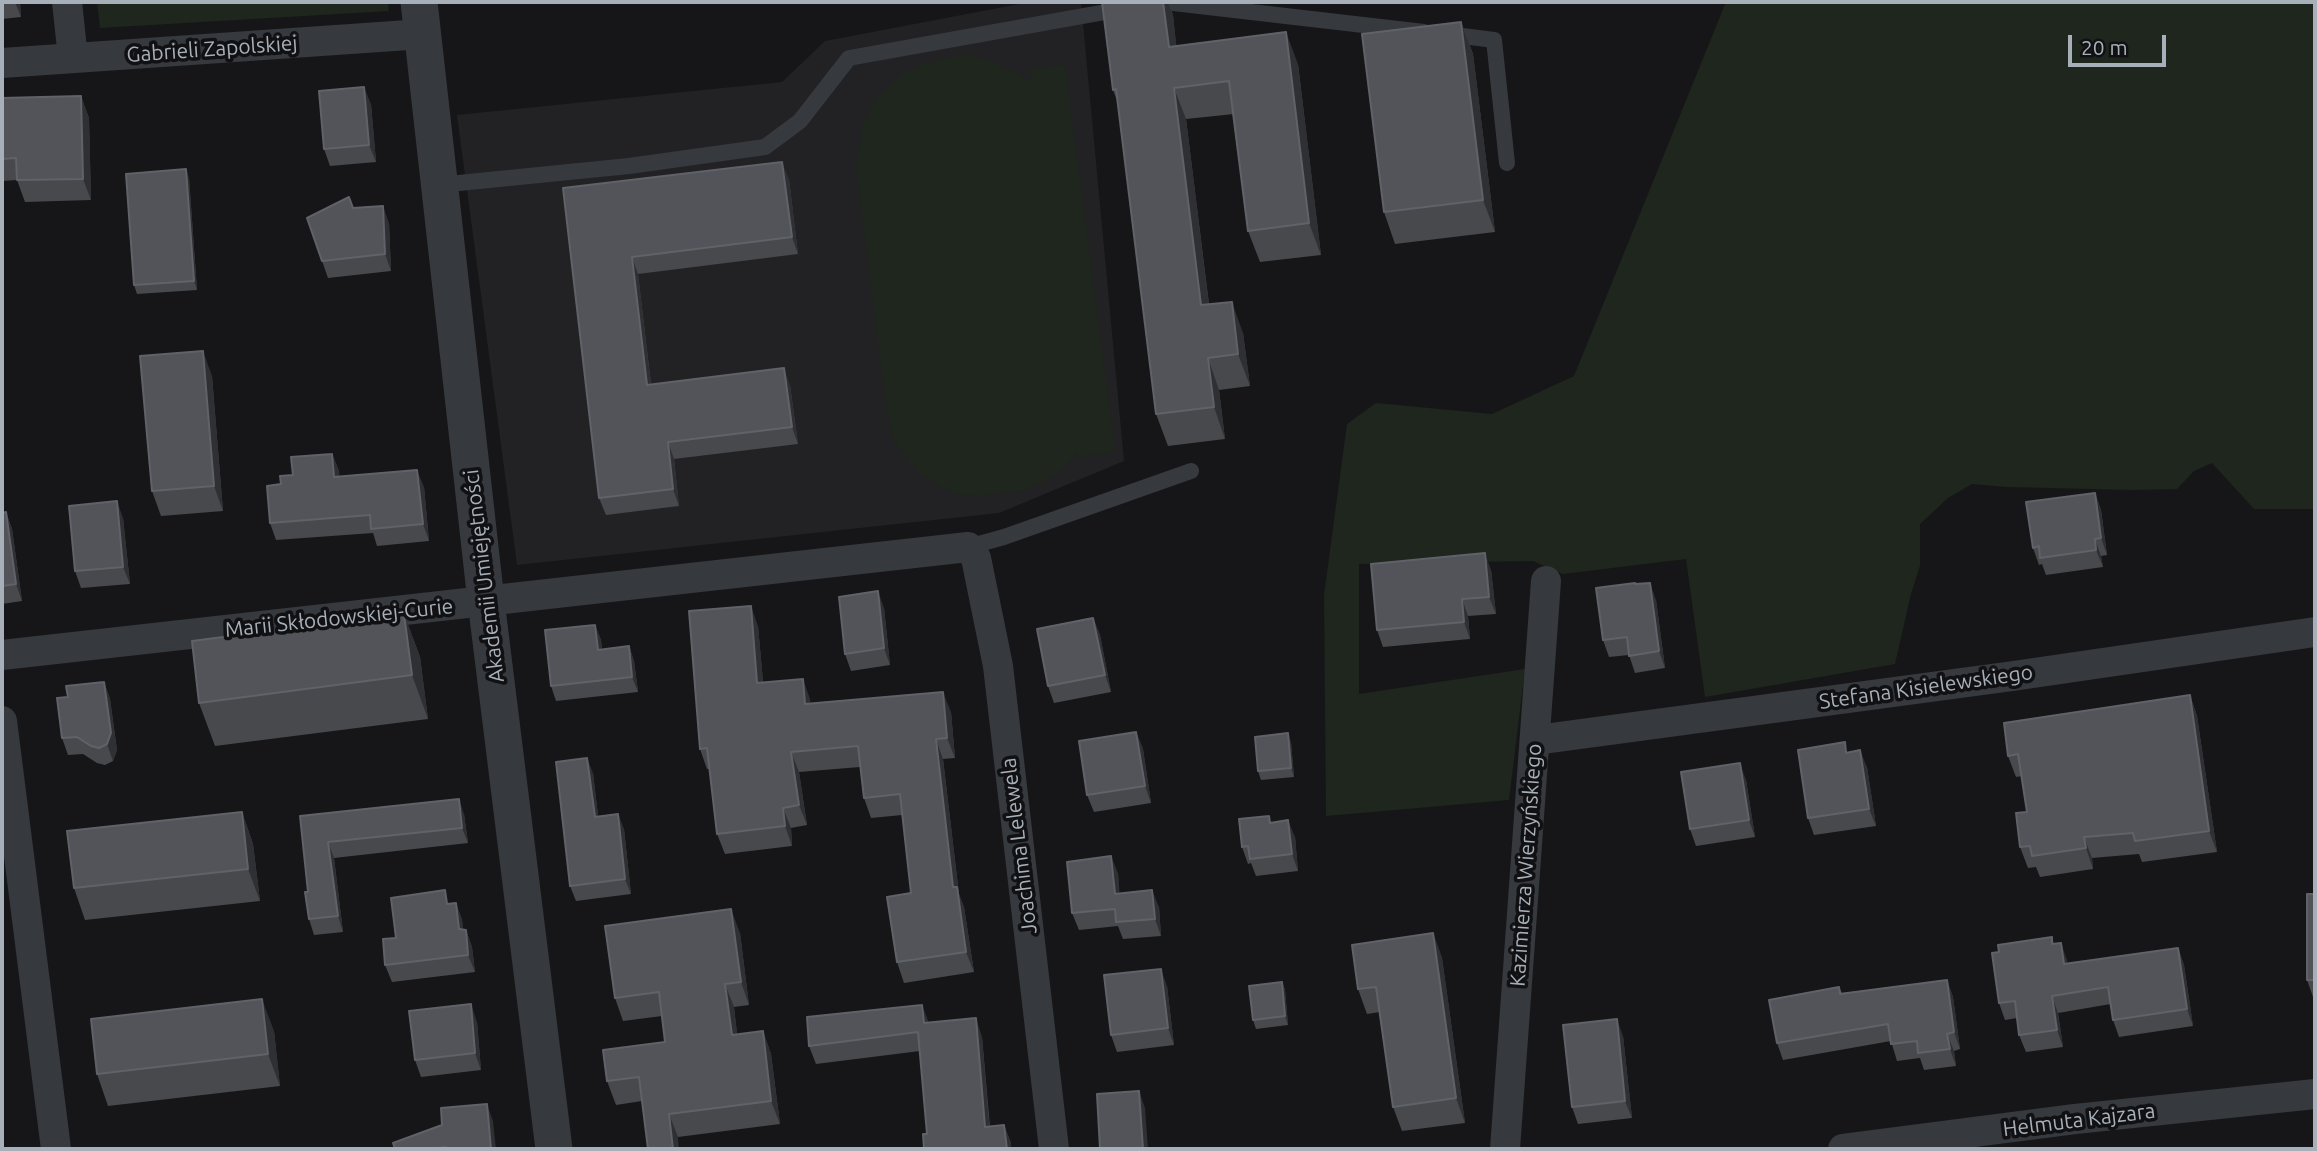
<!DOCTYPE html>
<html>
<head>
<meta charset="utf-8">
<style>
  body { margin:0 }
  #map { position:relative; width:2317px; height:1151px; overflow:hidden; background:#161618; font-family:Ubuntu,sans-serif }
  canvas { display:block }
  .frame { position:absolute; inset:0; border:4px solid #a7b0b9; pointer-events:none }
  .scale { position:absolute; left:2068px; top:35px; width:98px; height:32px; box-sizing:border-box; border:4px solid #a7b0b9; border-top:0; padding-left:9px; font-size:21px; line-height:24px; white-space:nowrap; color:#a7b0b9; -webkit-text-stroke:5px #111113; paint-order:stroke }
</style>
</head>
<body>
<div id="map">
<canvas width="2317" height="1151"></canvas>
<div class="frame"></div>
<div class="scale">20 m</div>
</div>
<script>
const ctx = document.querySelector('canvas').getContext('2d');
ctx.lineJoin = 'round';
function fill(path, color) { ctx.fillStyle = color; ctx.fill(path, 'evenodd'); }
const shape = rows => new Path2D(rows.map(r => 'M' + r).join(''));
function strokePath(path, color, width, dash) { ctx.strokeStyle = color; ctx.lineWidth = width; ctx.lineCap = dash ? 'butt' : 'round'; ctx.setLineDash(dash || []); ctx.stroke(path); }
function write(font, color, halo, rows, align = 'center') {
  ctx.font = font + ' Ubuntu,sans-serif'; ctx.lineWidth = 7; ctx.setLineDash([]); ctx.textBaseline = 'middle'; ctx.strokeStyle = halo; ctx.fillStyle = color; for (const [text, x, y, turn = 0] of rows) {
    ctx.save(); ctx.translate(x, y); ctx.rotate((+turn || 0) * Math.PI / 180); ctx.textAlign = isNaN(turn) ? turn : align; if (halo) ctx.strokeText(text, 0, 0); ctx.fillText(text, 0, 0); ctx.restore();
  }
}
const built = shape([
  [1030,2,1081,2,1124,461,999,513,517,565,457,115,782,82,825,41]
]);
const green = shape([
  [97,2,388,2,389,11,100,28],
  [1726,2,2315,2,2315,509,2254,509,2212,463,2194,471,2177,489,2133,490,2007,487,1972,484,1948,498,1920,524,1920,566,1911,594,1895,664,1705,697,1686,559,1563,574,1533,561,1359,564,1359,694,1525,669,1509,800,1326,816,1324,595,1347,424,1376,403,1492,414,1574,376],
  [957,56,974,56,988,60,1019,74,1031,83,1030,69,1065,65,1115,452,1078,457,1077,452,1055,475,1039,484,1023,491,979,496,957,494,942,488,920,473,894,441,887,410,856,165,864,121,876,100,888,87,903,74,922,65]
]);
const service = shape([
  [1148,5,1165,2,1424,32],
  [1447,34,1494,40,1507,163],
  [439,185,629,166,765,147,800,121,849,58,1122,9],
  [968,547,1004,537,1191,471]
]);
const minor = shape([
  [67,2,73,58],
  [2,63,423,34],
  [2,655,968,547,976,558,998,666,1054,1149],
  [2,721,56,1149],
  [1536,740,2013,676,2315,632],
  [1505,1149,1546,581],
  [1843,1149,2075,1119,2315,1094]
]);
const tertiary = shape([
  [419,2,486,601,554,1149]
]);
const wall = shape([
  [2,2,20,2,21,17,2,19],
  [1102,2,1168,2,1173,15,1176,46,1298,64,1321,255,1260,262,1248,231,1234,114,1186,119,1209,304,1243,333,1250,386,1219,390,1225,439,1168,446,1156,414,1118,103,1113,90],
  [1461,22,1473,54,1495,232,1395,244,1384,212],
  [81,96,89,118,91,200,25,202,17,180,2,181,2,98],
  [371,104,376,162,330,166,324,149],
  [189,178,197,290,137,294,134,285],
  [789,179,798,254,638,274,651,384,790,385,798,444,674,459,679,506,606,515,599,498,563,188],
  [353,208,389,223,391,271,328,278,307,218],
  [212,376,223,511,161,516,152,491],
  [332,454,339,471,339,477,424,487,429,541,377,546,373,533,276,540,270,523,281,484,293,475],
  [2095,493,2101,510,2107,555,2101,556,2103,567,2046,575,2042,564,2039,565,2033,548],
  [6,512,12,529,22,601,2,604,2,513],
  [123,518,130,584,81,588,75,571],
  [1491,570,1496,614,1468,616,1470,639,1383,647,1377,630],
  [1636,584,1656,600,1665,668,1635,673,1629,655,1609,657,1603,640],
  [884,608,890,665,851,671,845,654],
  [404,614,420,657,428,719,215,746,199,703],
  [1093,618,1100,635,1111,692,1054,703,1048,686],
  [595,625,601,640,602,650,629,646,634,661,638,692,556,701,551,686],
  [758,626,763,682,810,699,810,704,951,712,955,758,943,759,959,894,964,907,974,972,904,983,897,962,911,893,902,815,871,818,864,798,860,767,799,772,807,825,791,828,792,846,725,854,717,834,709,769,707,769,700,749],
  [104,682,110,699,117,750,113,761,105,765,97,763,83,754,68,755,62,738,68,697],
  [2190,695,2197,716,2217,852,2142,862,2139,854,2092,858,2093,869,2040,877,2036,867,2028,868,2020,847,2027,812,2022,776,2016,777,2008,756],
  [1136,732,1143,749,1151,803,1094,812,1087,795],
  [1291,742,1294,777,1261,780,1258,771],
  [1849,752,1867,767,1876,826,1814,835,1808,818],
  [593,773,598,816,624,829,631,894,576,901,570,886],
  [1746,780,1755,837,1696,846,1690,829],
  [242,812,253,844,260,901,85,920,74,888],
  [464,814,468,843,334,858,343,932,314,935,309,919,308,892,300,816],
  [1271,822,1295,837,1298,871,1256,876,1251,863,1248,864,1242,847],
  [1118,873,1119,893,1159,907,1161,936,1123,939,1118,926,1079,930,1072,913],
  [2315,894,2315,997,2313,997,2307,980],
  [456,903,462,920,463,930,466,930,472,947,475,972,392,982,385,965,396,938,450,904],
  [740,933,749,1005,734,1007,737,1034,763,1031,771,1054,780,1124,678,1137,642,1101,616,1105,607,1081,665,1042,662,1016,623,1021,615,998],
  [1433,933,1442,958,1465,1123,1402,1131,1393,1107,1380,1012,1367,1014,1358,989],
  [2052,937,2054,944,2067,960,2067,964,2178,948,2184,965,2193,1026,2119,1037,2113,1020,2111,1004,2058,1013,2063,1047,2026,1052,2019,1035,2017,1018,2005,1020,1999,1003,1999,952],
  [1947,980,1953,997,1960,1049,1954,1051,1956,1066,1924,1070,1920,1058,1897,1061,1891,1041,1783,1060,1777,1043,1839,987,1842,993],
  [1282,982,1285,990,1288,1025,1256,1029,1253,1020],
  [1167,986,1174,1045,1117,1052,1111,1035],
  [477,1022,481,1070,421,1077,415,1060],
  [928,1022,982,1037,990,1127,1004,1125,1011,1143,1011,1149,924,1149,927,1134,920,1051,816,1064,809,1046],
  [274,1031,280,1086,108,1106,97,1074],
  [1623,1036,1632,1118,1578,1124,1572,1107]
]);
const shadedWall = shape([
  [15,2,20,2,21,17],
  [1163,2,1168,2,1173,15,1180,78,1169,47],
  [1461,22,1473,54,1495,232,1483,200],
  [1286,32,1298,64,1321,255,1309,223],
  [364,87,371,104,376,162,369,145],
  [1174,88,1186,119,1213,337,1201,305],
  [81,96,89,118,91,200,83,179],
  [782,162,789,179,798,254,792,237],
  [186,169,189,178,197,290,194,281],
  [383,206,389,223,391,271,385,254],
  [632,257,638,274,653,402,647,385],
  [1232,302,1243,333,1250,386,1238,354],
  [203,351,212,376,223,511,214,486],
  [1208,358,1219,390,1225,439,1214,407],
  [784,368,790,385,798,444,792,427],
  [668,442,674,459,679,506,673,489],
  [332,454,339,471,341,494,334,477],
  [417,470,424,487,429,541,423,524],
  [2095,493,2101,510,2107,555,2101,538],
  [117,501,123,518,130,584,123,567],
  [6,512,12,529,22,601,16,584],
  [2095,539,2101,556,2103,567,2096,550],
  [1485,553,1491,570,1496,614,1489,597],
  [1650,583,1656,600,1665,668,1659,651],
  [878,591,884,608,890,665,884,648],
  [1462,599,1468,616,1470,639,1464,622],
  [751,606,758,626,765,703,757,683],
  [404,614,420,657,428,719,412,675],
  [1093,618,1100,635,1111,692,1105,675],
  [595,625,601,640,604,665,598,650],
  [629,646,634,661,638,692,632,677],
  [803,679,810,699,812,725,805,704],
  [104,682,110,699,117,750,113,761,107,744],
  [943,692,951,712,955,758,947,738],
  [2190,695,2197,716,2217,852,2209,831],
  [1136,732,1143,749,1151,803,1145,786],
  [1288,733,1291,742,1294,777,1291,768],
  [936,739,943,759,959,894,964,907,974,972,966,952,953,887],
  [1860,750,1867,767,1876,826,1869,809],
  [791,752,799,772,807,825,799,805],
  [587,758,593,773,600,832,595,817],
  [1740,763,1746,780,1755,837,1749,820],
  [459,799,464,814,468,843,462,828],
  [783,808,791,828,792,846,785,826],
  [242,812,253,844,260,901,248,869],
  [618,814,624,829,631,894,625,879],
  [1288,820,1295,837,1298,871,1292,854],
  [2084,837,2092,858,2093,869,2086,848],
  [328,842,334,858,343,932,338,916],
  [1111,856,1118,873,1121,911,1115,894],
  [1152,890,1159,907,1161,936,1155,919],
  [456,903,462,920,466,946,459,929],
  [731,909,740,933,749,1005,741,982],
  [466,930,472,947,475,972,468,955],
  [1433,933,1442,958,1465,1123,1456,1098],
  [2061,943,2067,960,2070,981,2064,964],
  [2178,948,2184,965,2193,1026,2187,1009],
  [1161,969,1167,986,1174,1045,1168,1028],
  [1947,980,1953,997,1960,1049,1954,1032],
  [1282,982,1285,990,1288,1025,1285,1016],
  [725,984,734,1007,740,1058,732,1035],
  [2052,996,2058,1013,2063,1047,2057,1030],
  [262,999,274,1031,280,1086,268,1054],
  [471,1004,477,1022,481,1070,475,1053],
  [922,1005,929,1023,924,1023],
  [976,1018,982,1037,991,1146,985,1127],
  [1617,1019,1623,1036,1632,1118,1625,1101],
  [763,1031,771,1054,780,1124,771,1101],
  [1947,1034,1954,1051,1956,1066,1950,1049],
  [1139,1091,1145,1108,1148,1149,1143,1149],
  [487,1104,493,1121,496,1149,491,1149],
  [669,1114,678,1137,679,1149,673,1149],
  [1004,1125,1011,1143,1011,1149,1007,1149]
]);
const building = shape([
  [1102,2,1163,2,1169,47,1286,32,1309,223,1248,231,1229,81,1174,88,1201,305,1232,302,1238,354,1208,358,1214,407,1156,414,1116,89,1113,90,1102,2],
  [1461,22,1483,200,1384,212,1362,34,1461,22],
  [364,87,369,145,324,149,319,91,364,87],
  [81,96,83,179,17,180,16,158,2,159,2,98,81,96],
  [782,162,792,237,632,257,647,385,784,368,792,427,668,442,673,489,599,498,563,188,782,162],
  [186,169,194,281,134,285,126,174,186,169],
  [349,197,353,208,383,206,385,254,322,261,307,218,349,197],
  [203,351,214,486,152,491,140,356,203,351],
  [332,454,334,477,417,470,423,524,371,529,370,515,270,523,267,486,281,484,280,476,293,475,291,457,332,454],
  [2095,493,2101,538,2095,539,2096,550,2040,558,2039,546,2033,548,2026,502,2095,493],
  [117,501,123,567,75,571,69,506,117,501],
  [6,512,16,584,2,586,2,513,6,512],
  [1485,553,1489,597,1462,599,1464,622,1377,630,1371,564,1485,553],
  [1635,583,1635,584,1650,583,1659,651,1629,656,1627,637,1603,640,1596,588,1635,583],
  [878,591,884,648,845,654,839,597,878,591],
  [751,606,757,683,803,679,805,704,943,692,947,738,936,739,953,887,957,887,966,952,897,962,887,897,911,893,900,794,864,798,858,746,791,752,799,805,783,808,785,826,717,834,707,748,700,749,689,611,751,606],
  [404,614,412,675,199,703,192,641,404,614],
  [1093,618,1105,675,1048,686,1037,629,1093,618],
  [595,625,598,650,629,646,632,677,551,686,545,630,595,625],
  [104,682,111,733,107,744,99,748,91,746,77,737,62,738,57,698,68,697,66,686,104,682],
  [2190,695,2209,831,2135,841,2133,833,2084,837,2086,848,2032,856,2030,846,2020,847,2016,813,2027,812,2018,754,2008,756,2004,723,2190,695],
  [1136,732,1145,786,1087,795,1079,741,1136,732],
  [1288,733,1291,768,1258,771,1255,737,1288,733],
  [1845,742,1846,753,1860,750,1869,809,1808,818,1798,750,1845,742],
  [587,758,595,817,618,814,625,879,570,886,556,762,587,758],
  [1740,763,1749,820,1690,829,1681,772,1740,763],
  [459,799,462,828,328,842,338,916,309,919,305,892,308,892,300,816,459,799],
  [242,812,248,869,74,888,67,831,242,812],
  [1269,816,1270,823,1288,820,1292,854,1250,859,1248,846,1242,847,1239,819,1269,816],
  [1111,856,1115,894,1152,890,1155,919,1116,922,1115,909,1072,913,1067,862,1111,856],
  [445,890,447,904,456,903,459,929,466,930,468,955,385,965,383,939,396,938,391,898,445,890],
  [2307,894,2315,894,2315,980,2307,980,2307,894],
  [731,909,741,982,725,984,732,1035,763,1031,771,1101,669,1114,673,1149,648,1149,639,1077,607,1081,603,1050,665,1042,659,992,615,998,605,926,731,909],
  [1433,933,1456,1098,1393,1107,1376,987,1358,989,1352,945,1433,933],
  [2052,937,2052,944,2061,943,2064,964,2178,948,2187,1009,2113,1020,2108,987,2052,996,2057,1030,2019,1035,2015,1001,1999,1003,1992,953,1999,952,1998,945,2052,937],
  [1161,969,1168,1028,1111,1035,1104,975,1161,969],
  [1947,980,1954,1032,1947,1034,1950,1049,1918,1053,1917,1041,1891,1044,1888,1024,1777,1043,1769,1000,1839,987,1840,994,1947,980],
  [1282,982,1285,1016,1253,1020,1249,986,1282,982],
  [262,999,268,1054,97,1074,91,1019,262,999],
  [471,1004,475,1053,415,1060,409,1011,471,1004],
  [922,1005,924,1023,976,1018,985,1127,1004,1125,1007,1149,924,1149,923,1134,927,1134,918,1032,809,1046,807,1017,922,1005],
  [1617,1019,1625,1101,1572,1107,1563,1025,1617,1019],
  [1139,1091,1143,1149,1100,1149,1097,1094,1139,1091],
  [487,1104,491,1149,446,1149,446,1147,427,1149,395,1149,393,1143,442,1125,441,1108,487,1104]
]);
const streetNames = [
  ["Gabrieli Zapolskiej",212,49,-4],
  ["Akademii Umiejętności",484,576,-97],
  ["Marii Skłodowskiej-Curie",339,618,-6],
  ["Stefana Kisielewskiego",1926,687,-8],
  ["Joachima Lelewela",1019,846,-97],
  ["Kazimierza Wierzyńskiego",1526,865,-86],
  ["Helmuta Kajzara",2079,1120,-7]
];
fill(built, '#222225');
fill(green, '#1e261d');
strokePath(service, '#36393d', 16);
strokePath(minor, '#36393d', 30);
strokePath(tertiary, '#36393d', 37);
fill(wall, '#47494d');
fill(shadedWall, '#2f3033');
fill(building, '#525459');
strokePath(building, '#5f6268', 2);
write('21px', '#a7b0b9', '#111113', streetNames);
</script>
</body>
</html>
